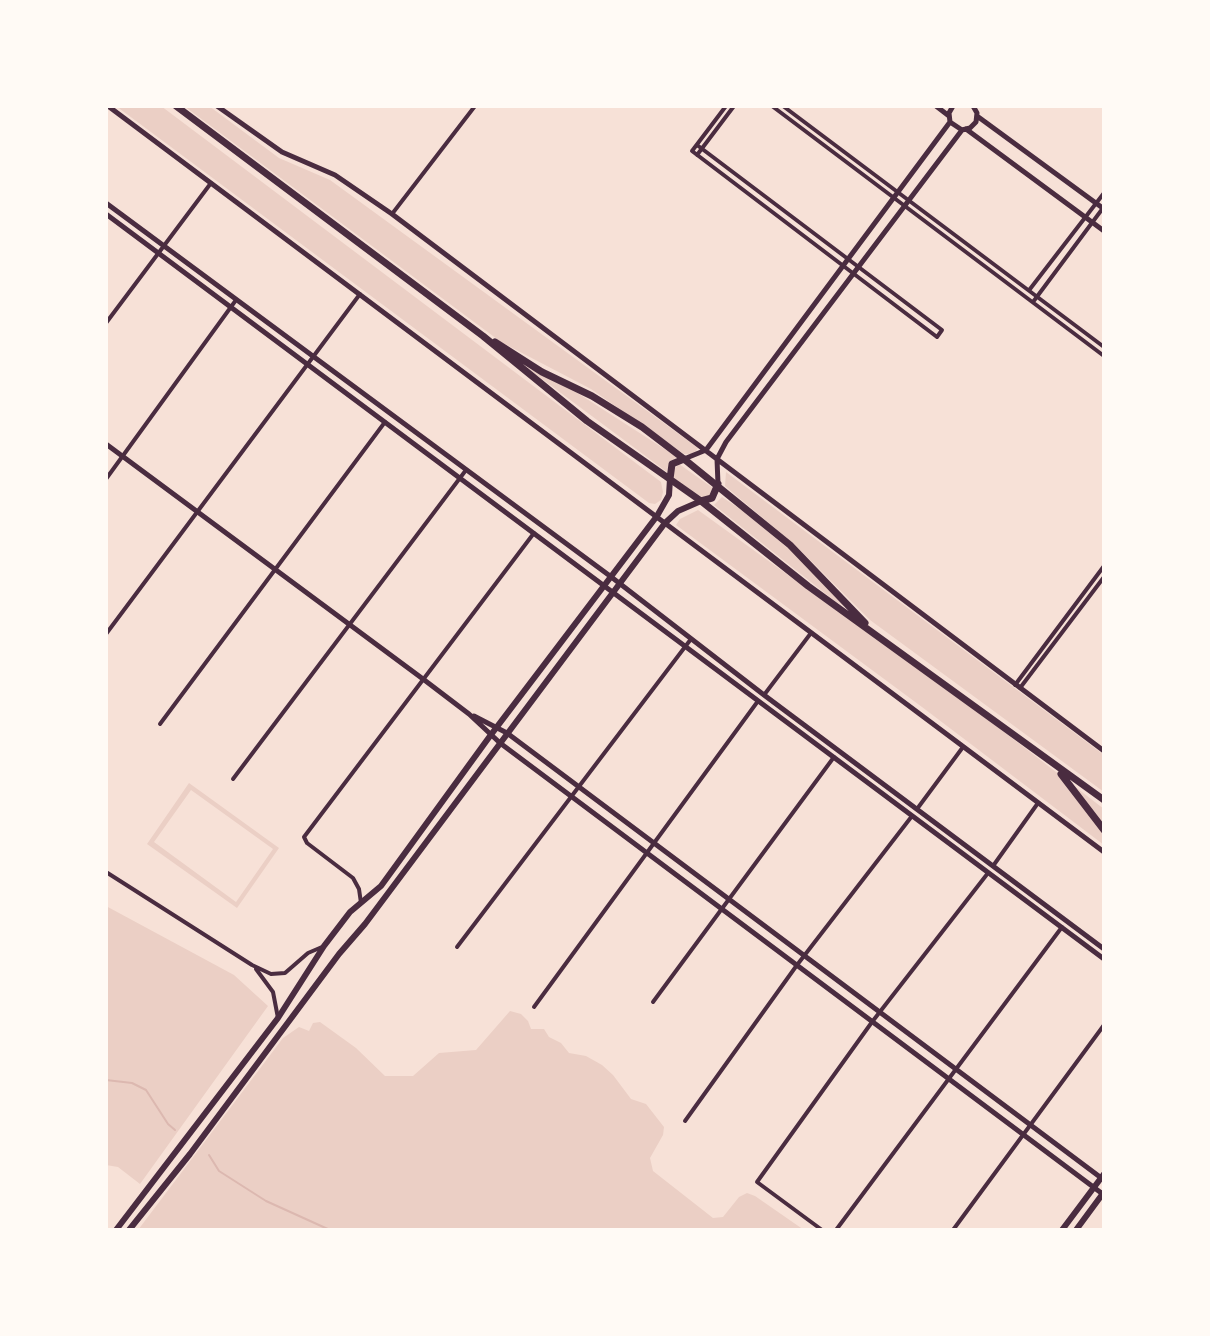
<!DOCTYPE html>
<html>
<head>
<meta charset="utf-8">
<style>
  body { margin:0 }
  #map { position:relative; width:1210px; height:1336px; overflow:hidden; background:#f7e1d7; font-family:"Archivo Narrow",sans-serif }
  canvas { display:block }
  .frame { position:absolute; inset:0; border:108px solid #fffaf5; pointer-events:none }
</style>
</head>
<body>
<div id="map">
<canvas width="1210" height="1336"></canvas>
<div class="frame"></div>
</div>
<script>
const ctx = document.querySelector('canvas').getContext('2d');
ctx.lineJoin = 'round';
function fill(path, color) { ctx.fillStyle = color; ctx.fill(path, 'evenodd'); }
const shape = rows => new Path2D(rows.map(r => 'M' + r).join(''));
function strokePath(path, color, width, dash) { ctx.strokeStyle = color; ctx.lineWidth = width; ctx.lineCap = dash ? 'butt' : 'round'; ctx.setLineDash(dash || []); ctx.stroke(path); }
const green = shape([
  [116,106,161,106,661,482,663,492,661,500,655,504,649,503],
  [184,106,209,106,279,158,330,180,698,448,696,451,692,454,684,454,591,389,501,342],
  [526,367,565,385,677,457,669,462,667,472],
  [679,464,713,488,708,498,703,498,673,478,672,471],
  [726,472,1104,755,1104,792,870,620,796,546,725,486],
  [722,497,743,511,796,555,847,608,836,602,714,505],
  [698,510,986,718,1104,809,1104,845,922,707,676,525,680,519],
  [189,783,279,848,237,908,147,844],
  [191,790,273,849,236,902,154,842],
  [106,906,234,975,268,1006,140,1184,118,1167,106,1165],
  [510,1011,521,1014,528,1021,531,1029,544,1029,549,1037,561,1043,569,1053,586,1056,602,1065,613,1075,631,1099,646,1104,664,1127,663,1135,650,1158,653,1171,713,1218,723,1217,739,1197,747,1193,755,1196,804,1230,138,1230,283,1038,299,1027,309,1031,313,1023,320,1022,356,1048,385,1076,413,1076,439,1053,476,1050]
]);
const stream = shape([
  [106,1080,132,1083,146,1090,168,1124,175,1130],
  [209,1155,219,1171,266,1201,330,1230]
]);
const minor = shape([
  [772,106,1104,356],
  [783,106,1104,347],
  [697,145,942,330,937,337,692,151,726,106],
  [697,155,734,106],
  [392,214,475,106],
  [1030,289,1104,193],
  [1033,302,1103,208],
  [106,323,211,183],
  [106,479,236,300],
  [106,634,360,294],
  [1015,685,1104,566],
  [1020,688,1104,577],
  [764,695,811,633],
  [160,724,385,422],
  [233,779,466,470],
  [917,809,963,747],
  [993,866,1038,803],
  [106,872,252,965,271,974,285,973,308,953,322,947],
  [361,903,359,889,353,878,307,843,304,837,534,533],
  [457,947,691,639],
  [256,969,273,992,278,1018],
  [653,1002,834,757],
  [534,1007,758,701],
  [685,1121,797,965,912,816],
  [822,1230,757,1182,872,1022,988,873],
  [836,1230,1062,927],
  [953,1230,1104,1025]
]);
const tertiary = shape([
  [108,106,1104,852],
  [217,106,282,152,335,175,392,214,1104,751],
  [936,106,949,116],
  [953,106,949,113,950,122,962,130,970,128,976,122,977,113,973,106],
  [977,116,1104,209],
  [966,129,1104,231],
  [106,203,610,576,764,695,1104,949],
  [106,214,1104,959],
  [106,444,423,679,469,714,500,743,1104,1195],
  [684,459,706,450,950,122],
  [718,484,717,459,726,442,962,130],
  [474,716,507,733,1104,1180]
]);
const secondary = shape([
  [116,1230,278,1018,324,946,350,912,381,886,490,736,657,516,669,495,670,479],
  [129,1230,190,1154,339,954,365,924,665,523,678,511,701,501],
  [1062,1230,1104,1174],
  [1076,1230,1104,1192]
]);
const trunk = shape([
  [176,106,483,336,587,421,701,501,808,586,1104,800],
  [495,342,542,372,592,396,642,427,684,459,790,545,865,623],
  [670,479,672,464,684,459],
  [701,501,712,498,718,484],
  [1061,774,1104,830]
]);
fill(green, '#ebcfc5');
strokePath(stream, '#dcb8b0', 2);
strokePath(minor, '#4a2c40', 4);
strokePath(tertiary, '#4a2c40', 5);
strokePath(secondary, '#4a2c40', 6);
strokePath(trunk, '#4a2c40', 7);
</script>
</body>
</html>
